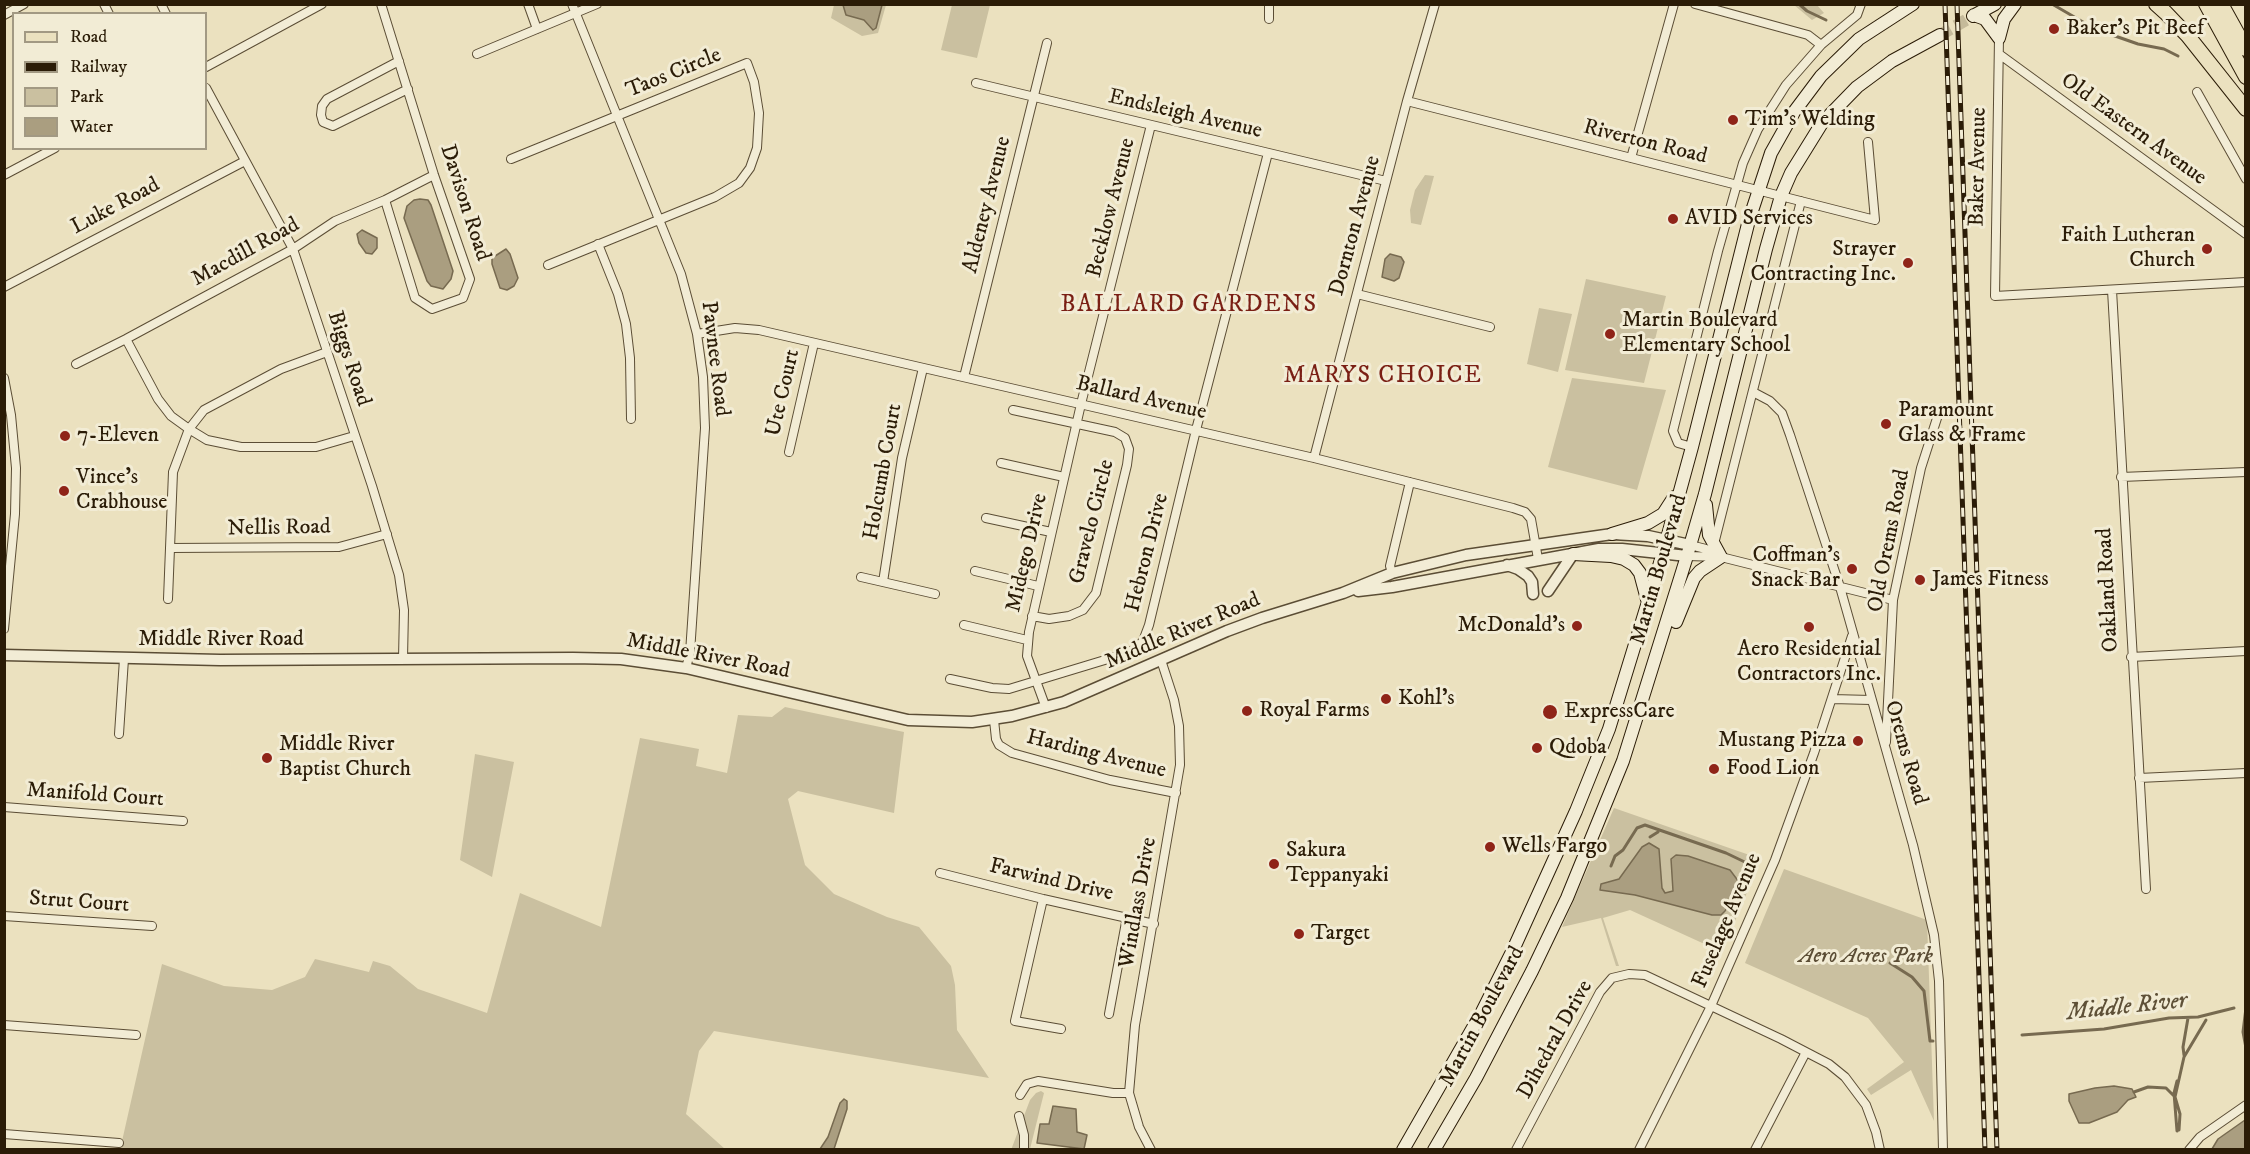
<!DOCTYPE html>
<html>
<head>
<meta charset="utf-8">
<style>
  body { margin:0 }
  #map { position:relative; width:2250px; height:1154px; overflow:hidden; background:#ebe1bf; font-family:"IM FELL DW Pica",serif }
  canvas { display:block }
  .frame { position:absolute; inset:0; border:6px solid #2b1c07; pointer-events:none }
  .legend { position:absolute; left:12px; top:12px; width:195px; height:138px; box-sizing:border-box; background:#f2ecd5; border:2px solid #a29983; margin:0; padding:8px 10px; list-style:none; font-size:18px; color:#2b1c07 }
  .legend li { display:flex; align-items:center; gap:12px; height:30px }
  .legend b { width:30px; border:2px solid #a29983 }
</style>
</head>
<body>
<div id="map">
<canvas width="2250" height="1154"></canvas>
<div class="frame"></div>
<ul class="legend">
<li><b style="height:8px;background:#ebe1bf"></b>Road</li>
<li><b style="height:8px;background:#2b1c07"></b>Railway</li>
<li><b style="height:16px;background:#cac0a0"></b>Park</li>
<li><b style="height:16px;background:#aa9e80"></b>Water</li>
</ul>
</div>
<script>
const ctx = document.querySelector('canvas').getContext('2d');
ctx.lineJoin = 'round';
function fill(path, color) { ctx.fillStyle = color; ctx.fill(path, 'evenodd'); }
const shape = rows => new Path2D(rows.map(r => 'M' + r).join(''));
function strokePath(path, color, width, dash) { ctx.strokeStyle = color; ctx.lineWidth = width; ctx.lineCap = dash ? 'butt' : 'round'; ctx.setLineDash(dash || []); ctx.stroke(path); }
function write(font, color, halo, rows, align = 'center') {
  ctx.font = font + ' "IM FELL DW Pica",serif'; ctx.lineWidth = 6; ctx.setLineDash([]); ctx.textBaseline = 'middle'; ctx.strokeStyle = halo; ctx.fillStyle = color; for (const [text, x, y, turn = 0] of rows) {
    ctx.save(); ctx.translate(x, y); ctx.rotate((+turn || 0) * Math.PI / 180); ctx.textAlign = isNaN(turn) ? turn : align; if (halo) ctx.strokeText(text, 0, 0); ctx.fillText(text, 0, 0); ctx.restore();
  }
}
const green = shape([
  [834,5,886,5,878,33,862,36,831,18],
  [952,5,990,5,977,58,941,50],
  [1794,5,1817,5,1824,13,1812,20],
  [1425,175,1434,176,1421,225,1411,223,1410,210,1415,190],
  [1586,279,1666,296,1644,383,1565,370],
  [1539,308,1572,314,1558,372,1527,364],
  [1572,378,1666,390,1637,490,1548,467],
  [785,707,904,732,894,813,798,791,788,799,805,865,834,894,887,917,919,927,951,966,955,985,957,1030,989,1078,714,1031,699,1051,686,1114,725,1149,120,1150,162,964,224,986,272,990,305,977,315,959,369,972,373,961,390,966,418,989,487,1013,520,893,601,927,640,738,699,749,696,766,727,773,738,715,772,717],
  [475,754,514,762,492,877,460,860],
  [1614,808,1761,859,1722,952,1630,910,1603,918,1619,966,1616,966,1601,918,1562,927],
  [1784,869,1927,920,1934,1121,1911,1070,1871,1095,1867,1089,1904,1062,1868,1018,1745,963],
  [1041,1091,1044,1093,1030,1149,1011,1150,1030,1100,1036,1093]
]);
const water = shape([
  [843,5,882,5,876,28,873,30,864,20,846,15,843,5],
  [420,199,428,200,431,205,453,271,451,279,443,289,431,286,427,281,404,218,407,206,414,200,420,199],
  [362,230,377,238,377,248,372,254,366,253,359,243,357,234,362,230],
  [506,249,510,254,518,278,514,286,507,290,500,288,492,264,492,258,506,249],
  [1390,254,1401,257,1404,262,1399,278,1394,281,1382,277,1385,259,1390,254],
  [1649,843,1659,849,1662,888,1665,893,1673,891,1671,859,1676,855,1688,856,1730,870,1739,882,1739,886,1725,911,1721,915,1712,915,1635,895,1600,890,1601,884,1619,879,1642,847,1649,843],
  [2114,1086,2132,1089,2136,1097,2128,1100,2117,1112,2089,1123,2079,1123,2069,1101,2069,1094,2095,1088,2114,1086],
  [844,1099,847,1101,847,1109,834,1149,820,1149,828,1137,840,1103,844,1099],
  [1053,1106,1076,1109,1077,1132,1087,1135,1084,1149,1037,1143,1040,1124,1049,1124,1053,1106],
  [2245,1120,2245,1149,2212,1149,2218,1139,2245,1120]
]);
const stream = shape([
  [1799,4,1807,11,1826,20],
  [2052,4,2095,29,2138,44,2164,49,2178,56],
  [1650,837,1658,832],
  [1611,866,1615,856,1623,850,1637,828,1645,825,1726,853,1751,865],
  [1890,963,1912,977,1924,991,1930,1041,1933,1041],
  [2246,1008,2243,1032,2246,1048],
  [2022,1035,2104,1029,2169,1018,2198,1017,2234,1008],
  [2184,1055,2183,1047,2188,1018],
  [2177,1081,2174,1093,2177,1131],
  [2134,1092,2148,1087,2166,1088,2174,1096],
  [2179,1130,2180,1114,2175,1097,2184,1057,2206,1020]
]);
const secondaryTunnel = shape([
  [1940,35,1973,16]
]);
const minor = shape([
  [104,4,109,14],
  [161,4,166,14],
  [381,4,434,175,470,279,463,298,432,309,415,298,385,200],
  [528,4,537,29],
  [572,4,681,274,697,334,703,377,705,428,690,653,686,668],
  [1269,4,1269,19],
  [1695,4,1808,35,1821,45],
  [4,15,24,4],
  [1999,38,1995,296,2246,282],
  [477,54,597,4],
  [1999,54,2246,234],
  [399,61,327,99,322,106,321,115,323,122,333,126,408,89],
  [206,67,322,4],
  [976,83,1386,181],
  [206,88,293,249,372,486,399,575,404,610,403,659],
  [2197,92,2246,179],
  [1407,101,1875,220,1868,142],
  [1631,158,1674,4],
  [511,159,747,63,754,82,759,113,757,148,750,168,739,183,715,197,548,265],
  [4,175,55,148],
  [598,244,618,294,626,324,630,358,631,419],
  [4,287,245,161],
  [2112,290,2146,889],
  [1357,294,1490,327],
  [697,334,735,328,759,330,1314,458,1513,508,1525,512,1531,519,1538,559],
  [126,339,158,399,171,416,189,429,207,440,241,447,316,447,354,436],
  [76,364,126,339,293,249,335,221,385,200,434,175],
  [964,377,1047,43],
  [4,378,11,415,16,468,15,514,4,629],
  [1753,392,1770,401,1782,413,1790,435,1840,587,1913,845,1934,935,1939,981,1943,1150],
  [1013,410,1115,432,1125,438,1129,449,1127,465,1096,593,1083,610,1069,616,1049,619,1032,616],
  [1692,447,1678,443,1673,431,1718,251,1743,163,1758,129,1786,85,1821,45,1857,15,1861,4],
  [789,452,814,343],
  [1314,458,1407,101,1435,4],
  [1001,463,1064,477],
  [2121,477,2246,472],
  [986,518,1051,532],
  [1714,544,1801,201],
  [1690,545,1706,549,1721,557,1893,600],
  [170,548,339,547,387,534],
  [1687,556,1721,557],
  [975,571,1038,586],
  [1392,573,1390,566,1410,482],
  [861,577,935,594],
  [883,582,902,458,923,368],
  [168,599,173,472,189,429,204,410,281,369,327,352],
  [964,625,1027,640],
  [2131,657,2246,651],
  [950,679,992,688,1009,689,1118,656,1134,650,1143,641,1149,625,1196,430,1268,153],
  [1832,699,1871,700],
  [1046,708,1027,656,1029,632,1081,404,1151,125],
  [994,720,996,739,999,745,1012,753,1110,780,1176,793],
  [119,734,124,659],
  [1886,742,1893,600,1921,468,1938,415],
  [2139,778,2246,773],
  [4,807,183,821],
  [940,873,1043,899,1154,924],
  [1043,899,1015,1021,1061,1029],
  [4,916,152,926],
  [1109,1014,1127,917],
  [4,1025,136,1035],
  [1020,1095,1027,1084,1038,1081,1113,1093,1129,1093],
  [1019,1116,1024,1135,1024,1150],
  [4,1134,119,1143],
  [1151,1150,1139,1127,1129,1093,1135,1025,1180,765,1179,726,1174,700,1161,660],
  [1516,1150,1600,992,1612,978,1629,974,1645,975,1781,1039,1829,1064,1845,1077,1866,1105,1876,1132,1880,1150],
  [1639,1150,1711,1006,1775,860,1814,753,1852,636],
  [1755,1150,1806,1052],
  [2189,1150,2200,1137,2246,1105]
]);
const tertiary = shape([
  [1507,565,1518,569,1528,576,1532,582,1533,594],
  [1358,591,1392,587,1599,549,1622,549,1687,556],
  [1548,591,1573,554],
  [4,655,220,660,573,658,621,659,686,668,908,720,972,722,1012,716,1064,702,1227,631,1262,618,1343,593,1392,573,1466,555,1612,534,1648,536,1690,545]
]);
const secondary = shape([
  [1974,15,1985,19,1999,38],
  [1973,16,1995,4],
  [1999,38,2004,19,2015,4],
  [1612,534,1648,523,1663,514,1674,497],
  [1573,554,1611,556,1624,559,1634,565,1640,573,1648,603],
  [1676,622,1694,578,1700,571,1721,557,1709,535,1706,505],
  [1403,1150,1482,1012,1513,950,1576,811,1609,729,1663,553,1692,447,1749,220,1771,153,1794,112,1821,76,1859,39,1913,4],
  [1434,1150,1476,1078,1532,971,1567,898,1623,761,1687,556,1705,494,1766,249,1781,196,1791,173,1822,123,1857,87,1892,61,1940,35]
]);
const primary = shape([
  [2156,4,2166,13,2188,36,2246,109],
  [2206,4,2246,77],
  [2221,4,2246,49]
]);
const rail = shape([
  [1945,4,1985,1150],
  [1957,4,1997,1150]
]);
const markers = [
  [2054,29,6,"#8f2418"],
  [1733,120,6,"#8f2418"],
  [1673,219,6,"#8f2418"],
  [2207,249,6,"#8f2418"],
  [1908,263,6,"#8f2418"],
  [1610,334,6,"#8f2418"],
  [1886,424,6,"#8f2418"],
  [65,436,6,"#8f2418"],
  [64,491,6,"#8f2418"],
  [1852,569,6,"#8f2418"],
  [1920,580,6,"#8f2418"],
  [1577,626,6,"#8f2418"],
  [1809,627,6,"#8f2418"],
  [1386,699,6,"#8f2418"],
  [1247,711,6,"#8f2418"],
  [1550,712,8,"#8f2418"],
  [1858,741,6,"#8f2418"],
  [1537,748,6,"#8f2418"],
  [267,758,6,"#8f2418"],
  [1714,769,6,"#8f2418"],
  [1490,847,6,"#8f2418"],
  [1274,864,6,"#8f2418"],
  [1299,934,6,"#8f2418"]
];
const poiNames = [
  ["Baker's Pit Beef",2066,29],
  ["Tim’s Welding",1745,120],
  ["AVID Services",1685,219],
  ["Faith Lutheran",2195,236,"right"],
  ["Church",2195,261,"right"],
  ["Strayer",1896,250,"right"],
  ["Contracting Inc.",1896,275,"right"],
  ["Martin Boulevard",1622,321],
  ["Elementary School",1622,346],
  ["Paramount",1898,411],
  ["Glass & Frame",1898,436],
  ["7-Eleven",77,436],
  ["Vince’s",76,478],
  ["Crabhouse",76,503],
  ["Coffman's",1840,556,"right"],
  ["Snack Bar",1840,581,"right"],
  ["James Fitness",1932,580],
  ["McDonald's",1565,626,"right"],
  ["Aero Residential",1809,650,"center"],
  ["Contractors Inc.",1809,675,"center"],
  ["Kohl's",1398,699],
  ["Royal Farms",1259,711],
  ["ExpressCare",1564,712],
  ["Mustang Pizza",1846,741,"right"],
  ["Middle River",279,745],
  ["Baptist Church",279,770],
  ["Qdoba",1549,748],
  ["Food Lion",1726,769],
  ["Wells Fargo",1502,847],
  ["Sakura",1286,851],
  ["Teppanyaki",1286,876],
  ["Target",1311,934]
];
const streetNames = [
  ["Taos Circle",674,74,-22],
  ["Endsleigh Avenue",1185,115,13],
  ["Old Eastern Avenue",2133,130,36],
  ["Riverton Road",1645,143,14],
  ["Baker Avenue",1979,167,-89],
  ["Davison Road",464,203,72],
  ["Aldeney Avenue",988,205,-76],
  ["Luke Road",116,207,-28],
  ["Becklow Avenue",1112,208,-76],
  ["Dornton Avenue",1356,226,-75],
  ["Macdill Road",246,253,-29],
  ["Biggs Road",348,359,72],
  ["Pawnee Road",714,359,83],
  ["Ute Court",784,393,-77],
  ["Ballard Avenue",1141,399,13],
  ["Holcumb Court",884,472,-80],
  ["Gravelo Circle",1093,522,-76],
  ["Nellis Road",279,529,-1],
  ["Old Orems Road",1890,541,-79],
  ["Midego Drive",1028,553,-77],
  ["Hebron Drive",1148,553,-76],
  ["Martin Boulevard",1660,570,-74],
  ["Oakland Road",2109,590,-93],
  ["Middle River Road",1183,632,-23],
  ["Middle River Road",221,640],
  ["Middle River Road",708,657,11],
  ["Orems Road",1905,753,74],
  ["Harding Avenue",1096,755,14],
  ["Manifold Court",95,796,4],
  ["Farwind Drive",1051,881,13],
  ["Strut Court",79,903,4],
  ["Windlass Drive",1139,903,-80],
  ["Fuselage Avenue",1728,921,-67],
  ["Martin Boulevard",1483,1017,-62],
  ["Dihedral Drive",1556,1040,-61]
];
const parkNames = [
  ["Aero Acres Park",1866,957]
];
const neighbourhoodNames = [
  ["BALLARD GARDENS",1189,306],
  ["MARYS CHOICE",1383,377]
];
const waterNames = [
  ["Middle River",2127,1008,-6]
];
fill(green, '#cac0a0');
fill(water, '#aa9e80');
strokePath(water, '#776a50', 1.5);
strokePath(stream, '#776a50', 3);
strokePath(secondaryTunnel, '#c5ba9a', 12, [12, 6]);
strokePath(minor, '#5b4d35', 10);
strokePath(tertiary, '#5b4d35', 13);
strokePath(secondary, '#2b1c07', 14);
strokePath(primary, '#2b1c07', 16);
strokePath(minor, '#f2ecd5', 8);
strokePath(tertiary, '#f2ecd5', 10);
strokePath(secondary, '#f2ecd5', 12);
strokePath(primary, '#ebe1bf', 14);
strokePath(rail, '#2b1c07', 5);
strokePath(rail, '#f2ecd5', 3, [9]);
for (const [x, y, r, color] of markers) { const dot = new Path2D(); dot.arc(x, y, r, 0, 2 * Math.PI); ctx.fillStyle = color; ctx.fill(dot); strokePath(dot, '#f2ecd5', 2); }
write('22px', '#2b1c07', '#f2ecd5', poiNames, 'left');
write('22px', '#2b1c07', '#f2ecd5', streetNames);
write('italic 22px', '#5b4d35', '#f2ecd5', parkNames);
ctx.letterSpacing = '1.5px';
write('24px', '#7a1f14', '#f2ecd5', neighbourhoodNames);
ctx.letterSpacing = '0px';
write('italic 24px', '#5e5037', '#f2ecd5', waterNames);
</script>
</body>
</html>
